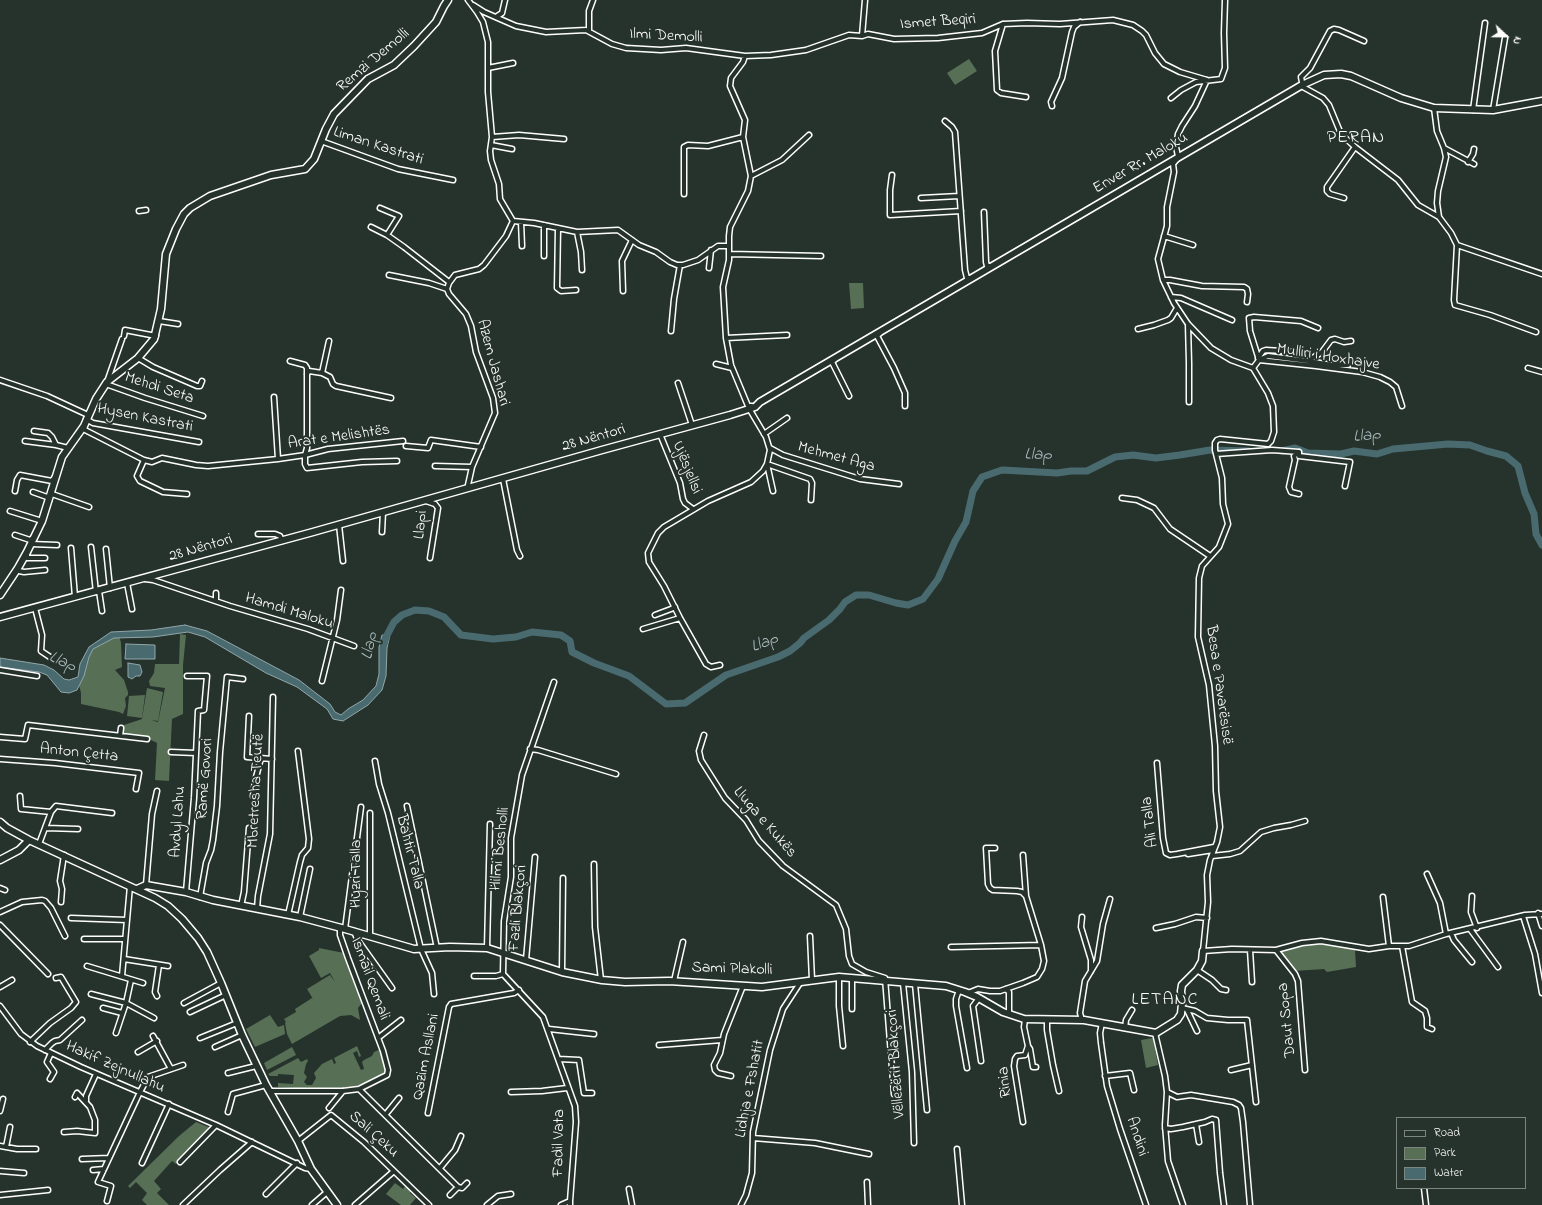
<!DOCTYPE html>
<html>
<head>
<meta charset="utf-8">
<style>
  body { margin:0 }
  #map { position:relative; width:1542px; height:1205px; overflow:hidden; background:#26332d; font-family:"Indie Flower",sans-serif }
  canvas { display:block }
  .legend { position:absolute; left:1396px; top:1117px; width:130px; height:72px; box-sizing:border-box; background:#26332d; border:1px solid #7d8581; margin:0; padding:5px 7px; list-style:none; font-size:12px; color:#fff }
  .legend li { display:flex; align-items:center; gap:8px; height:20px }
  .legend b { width:20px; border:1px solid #7d8581 }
  .north { position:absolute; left:1486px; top:16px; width:40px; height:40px; -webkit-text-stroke:3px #26332d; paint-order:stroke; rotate:112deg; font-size:11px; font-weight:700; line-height:16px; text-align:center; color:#fff }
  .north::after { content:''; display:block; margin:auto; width:14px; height:18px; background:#fff; clip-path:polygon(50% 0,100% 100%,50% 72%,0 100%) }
</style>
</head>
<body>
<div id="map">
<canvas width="1542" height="1205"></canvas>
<ul class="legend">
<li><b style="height:5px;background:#26332d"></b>Road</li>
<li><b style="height:11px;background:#576f54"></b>Park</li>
<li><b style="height:11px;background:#496b70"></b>Water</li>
</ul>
<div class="north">N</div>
</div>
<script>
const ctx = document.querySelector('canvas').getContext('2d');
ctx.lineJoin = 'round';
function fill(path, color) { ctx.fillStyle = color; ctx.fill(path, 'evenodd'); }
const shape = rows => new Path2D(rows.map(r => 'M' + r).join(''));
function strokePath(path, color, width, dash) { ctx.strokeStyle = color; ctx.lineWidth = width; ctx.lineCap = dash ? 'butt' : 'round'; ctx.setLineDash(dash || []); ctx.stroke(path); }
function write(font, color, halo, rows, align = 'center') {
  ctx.font = font + ' "Indie Flower",sans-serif'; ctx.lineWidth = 4; ctx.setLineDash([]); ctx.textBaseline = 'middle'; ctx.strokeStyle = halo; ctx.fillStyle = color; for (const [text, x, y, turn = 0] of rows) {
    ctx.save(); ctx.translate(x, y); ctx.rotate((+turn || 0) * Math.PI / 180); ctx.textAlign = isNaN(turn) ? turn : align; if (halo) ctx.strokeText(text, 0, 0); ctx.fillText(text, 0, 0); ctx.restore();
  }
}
const green = shape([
  [969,59,977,71,955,85,947,73],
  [849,283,863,283,864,308,851,309],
  [180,634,186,635,183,665,183,714,172,719,169,781,155,780,157,743,147,738,122,735,124,725,142,719,147,688,163,692,158,721,151,720,158,722,165,688,150,686,149,681,154,673,155,664,179,664],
  [112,635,119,635,121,643,122,667,115,670,124,680,128,692,128,695,125,698,126,706,123,714,119,712,81,704,81,693,79,685,91,649],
  [145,695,142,718,127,716,129,696],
  [1315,943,1333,945,1355,950,1356,967,1327,972,1324,969,1294,971,1281,952,1283,949,1295,946],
  [319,948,344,953,362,1003,358,1008,360,1020,351,1015,340,1016,292,1044,287,1034,285,1023,286,1022,284,1019,296,1012,295,1009,312,998,313,999,307,989,330,975,335,982,330,973,321,978,309,956,319,950],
  [270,1015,278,1027,284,1025,285,1034,255,1047,246,1029],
  [1153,1038,1158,1065,1146,1068,1141,1040],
  [357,1046,361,1056,359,1057,357,1051,353,1053,361,1070,364,1069,362,1062,364,1060,372,1056,374,1052,381,1049,387,1070,385,1074,352,1088,312,1089,278,1087,278,1083,293,1084,294,1075,278,1074,278,1076,270,1076,268,1074,298,1058,301,1062,307,1059,308,1061,306,1064,304,1073,307,1077,304,1082,307,1085,312,1085,316,1078,314,1073,322,1064,332,1059,334,1064,336,1063,334,1058],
  [292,1047,296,1055,267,1070,264,1063],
  [196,1122,211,1128,176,1164,172,1161,154,1181,161,1189,157,1193,169,1205,147,1205,142,1200,147,1193,136,1182,130,1188,128,1186,179,1136],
  [395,1183,403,1189,406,1185,412,1190,410,1193,416,1198,410,1205,401,1205,386,1194]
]);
const water = shape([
  [185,625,207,631,299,680,330,704,335,712,341,715,348,709,363,700,376,686,379,674,379,647,382,635,390,635,387,648,386,676,382,690,368,705,343,721,333,719,327,709,297,687,266,673,205,637,188,632,153,637,114,638,93,649,89,657,84,676,77,690,69,693,61,692,47,675,39,672,0,667,0,658,44,665,54,670,64,679,69,680,78,677,80,664,89,647,111,632,151,630,185,625],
  [126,644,155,645,155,659,125,659,126,644],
  [128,663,140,665,142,672,140,676,136,676,132,679,128,677,128,663]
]);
const river = shape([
  [1282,451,1295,448,1308,453,1341,454,1354,451,1377,454,1393,449,1448,444,1470,445,1487,451,1506,456,1518,466,1525,493,1534,514,1536,534,1542,545],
  [384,644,386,637,394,622,402,615,415,610,429,611,444,617,461,635,493,639,516,637,532,632,561,635,570,641,572,652,594,663,629,676,666,704,685,703,726,675,778,657,790,651,800,643,804,638,829,620,840,609,845,602,856,595,869,595,896,603,908,605,923,599,938,579,955,541,966,522,973,491,982,477,1002,470,1057,473,1071,471,1087,471,1115,457,1133,455,1156,458,1180,455,1210,450,1249,451]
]);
const street = shape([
  [468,0,477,12,483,22,488,42,488,92,492,137,490,151,491,160,499,184,500,199,513,221],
  [473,5,484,12,516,26,546,32,586,30,612,44,626,48,661,50,686,48,745,56,771,55,806,50,849,35,862,36,868,34,894,39,938,38,982,33,1003,24,1027,23,1060,24,1113,20,1133,25,1142,31,1146,35,1155,53,1164,64,1180,72,1207,80],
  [496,17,502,13,505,0],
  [1003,24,995,51,997,90,1001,93,1026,97],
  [589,31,589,11,593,0],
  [862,36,865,0],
  [1364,41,1339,30,1334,29,1330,31,1310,68,1301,77,1303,87,1323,98,1329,105,1341,134,1355,147,1398,180,1418,205,1439,217,1451,233,1457,245,1454,300,1455,305,1490,315,1536,332],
  [745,56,743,62,731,78,730,86,745,120,743,137,751,176,748,191,730,227,729,236,729,260,723,287,726,338,731,365,748,406,752,406],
  [488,68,513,63],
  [1171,98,1181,90,1196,82,1221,79,1225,68,1224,33,1225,0],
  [1052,106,1051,102,1062,78,1072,32,1074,27,1080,22],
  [1434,108,1437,131,1444,148,1446,157,1438,191,1437,203,1439,217],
  [1473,110,1485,23],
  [1493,110,1505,38],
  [945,121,952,127,955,132,965,270,967,278,970,278],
  [492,137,519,135,564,139],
  [321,141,398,169,453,180],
  [491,145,512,149],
  [1444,148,1474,164],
  [1182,155,1178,156,1176,147,1178,134,1182,126,1195,106,1207,80],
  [1177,159,1173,164,1174,172,1167,207,1167,226,1158,259,1163,280,1174,303,1188,324,1211,348,1231,360,1253,368,1268,393,1273,406,1274,432,1271,441,1268,444,1220,439,1217,440,1215,443,1215,450,1222,478,1223,504,1228,524,1219,547,1202,566,1199,578,1198,637,1209,685,1215,746,1216,791,1220,827,1217,842,1210,860,1207,875,1208,902,1203,951,1232,949,1276,950,1302,943,1321,941,1369,949,1389,946,1409,946,1446,934,1525,915,1542,914],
  [1468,162,1473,154,1474,149],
  [892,175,890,190,890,215,961,211],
  [751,176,782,160,809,135],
  [684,194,684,147,688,145,708,146,743,137],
  [921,198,959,196],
  [1344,198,1330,194,1327,191,1327,187,1355,147],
  [380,208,399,216,387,235],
  [139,211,146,210],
  [984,212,986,262,987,266,991,266],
  [513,221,534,223,577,232,618,230,639,245,656,252,670,262,677,265,683,265,698,260,718,246,728,246],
  [521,222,522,246],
  [544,225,544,256],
  [371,227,387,235,404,247,449,282],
  [558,228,557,288,561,291,576,290],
  [577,232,581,252,582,270],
  [1164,236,1193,245],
  [1457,245,1542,274],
  [730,254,821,256],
  [709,268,711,250],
  [389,275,429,283,447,289],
  [1163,280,1170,280,1202,286,1244,287,1247,289,1248,294,1247,302],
  [623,291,622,261,632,240],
  [1171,297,1181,298,1232,320],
  [159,321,178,324],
  [1188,324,1189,363,1189,402],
  [1138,329,1154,325,1168,320,1171,318,1177,308],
  [671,331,674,299,680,265],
  [880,333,877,336,894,368,905,393,905,406],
  [124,336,125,330,156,336],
  [726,338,787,335],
  [138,358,153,367,197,386,200,386,202,381],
  [1258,358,1263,351,1266,350,1299,352],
  [835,359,832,362,849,396],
  [1259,360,1316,366,1362,372,1380,377,1390,382,1396,387,1402,406],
  [1259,360,1250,331,1249,318,1254,317,1301,321,1318,328],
  [290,361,305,365,307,368,307,448,305,455,305,464,307,468,362,462,397,461],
  [1308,361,1332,365,1348,365],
  [716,364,732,368],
  [1253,368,1259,360,1268,356,1308,361,1322,352,1331,340,1335,339,1344,342,1351,341],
  [1528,368,1542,372],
  [322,373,329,341],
  [307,374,309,371,322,373,330,377,333,384,336,386,391,398],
  [0,380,47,396,88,415],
  [107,382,122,339],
  [678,383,692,425],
  [106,384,145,398,203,416],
  [274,397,278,459],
  [86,419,93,423,199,442],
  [84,426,85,430,144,460,152,462,162,458,196,465,208,466,278,459,305,455,328,449,403,441],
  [34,431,48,433,52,437,56,445],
  [660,434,680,483,683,499,685,503,693,509],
  [764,434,787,418],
  [25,441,56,445,68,448],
  [406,446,428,448,431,440,481,447],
  [770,448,783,455,860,479,899,484],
  [1299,452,1299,456,1350,462,1345,486],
  [1299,452,1294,456,1295,460,1289,487,1291,492,1299,494],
  [1216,454,1272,450,1299,452],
  [144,460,137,476,140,481,163,492,187,494],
  [767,464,810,479,812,483,811,500],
  [767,464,773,491],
  [435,466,472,467,495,413,493,398,476,352,471,326,466,314,449,294,447,289,449,283,455,275,479,269,484,265,506,236,513,221],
  [503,479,517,550,520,556],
  [468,488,468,485,472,467],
  [15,491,17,480,20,475,52,481,54,478],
  [33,492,47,497,49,500],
  [52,492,52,494,89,507],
  [1122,498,1137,500,1154,508,1170,529,1210,556],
  [426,501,435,504,438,508,430,558],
  [10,511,42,521],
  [339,525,343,561],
  [382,532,383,512],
  [258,534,275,534,280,536,282,541],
  [15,535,30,540,34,537],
  [31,544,57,545],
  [91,547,96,592],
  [71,548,75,597],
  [106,549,110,588],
  [27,553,27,558,45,558],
  [18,568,19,571,24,572,45,570],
  [145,579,153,580,230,606,308,629,354,646],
  [127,583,132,609],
  [99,591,102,611],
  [216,593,216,601],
  [35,608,42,635,41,651,50,657],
  [655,615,671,609,675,607],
  [643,629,680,618],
  [720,665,711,667,706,664,680,618,664,586,649,562,648,553,658,533,664,527,708,501,751,482,763,471,767,464,770,450,766,437,750,410,753,408],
  [0,670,37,676],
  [322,681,337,620,341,590],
  [554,682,522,775,511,838,511,877,504,921,503,974,543,1017,575,1106,576,1122,570,1201],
  [249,716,247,757,272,759],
  [704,735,699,751,701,760,725,798,746,820,759,841,783,866,836,905,846,929,849,956,852,964,866,972,885,978,894,1094],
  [120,736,121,728],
  [0,737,25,739,28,725,147,739],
  [530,749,538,750,616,774],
  [171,752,196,753],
  [0,759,55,763,139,773,136,789],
  [375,761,379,784,388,813,421,949,432,973,434,994],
  [1157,763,1163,838,1166,853,1170,855,1177,854,1214,847],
  [20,796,21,809,51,812],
  [253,796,255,781,261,758],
  [407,806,437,948],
  [46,828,78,829],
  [39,844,51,812,56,806,112,813],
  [1188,854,1213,850],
  [1023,855,1026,896],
  [1212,856,1230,854,1240,851,1261,832,1274,828,1291,825,1305,821],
  [594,864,595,927,601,980],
  [1427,874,1440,903,1446,934],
  [146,885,152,814,157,791],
  [0,888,5,890],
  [186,892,194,798,198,711,204,710,207,676,187,676],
  [1472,896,1471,912,1477,928],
  [200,897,206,863,211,850,213,840,217,806,220,752,227,677,243,679],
  [1383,897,1389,946],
  [61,902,62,889,60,881,64,855],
  [241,906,244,892,249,828],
  [257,909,258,896,270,834,273,697],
  [0,912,22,902,42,900,45,901,51,908,65,936],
  [1538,913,1542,926],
  [288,915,300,862,302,855,308,848,309,839,298,751],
  [1523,916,1535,954,1542,993],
  [300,917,310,869],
  [1082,917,1081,927,1091,960,1091,971],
  [71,918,127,920],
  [0,925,48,974],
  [1156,928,1175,924,1196,917,1207,918],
  [345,929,361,807],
  [1470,929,1498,967],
  [354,931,357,939,392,988],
  [1451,933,1454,940,1472,962],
  [370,935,370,813],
  [810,936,812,980],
  [84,939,124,939],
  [1402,946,1412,1002,1425,1011,1427,1018,1427,1027,1432,1029],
  [951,947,1041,945],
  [487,948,490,824],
  [1250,950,1252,982],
  [1276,950,1295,974,1298,981,1305,1070],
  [124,959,168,966],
  [526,960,535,857],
  [87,966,143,983],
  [1197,970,1212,980,1221,989,1226,990],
  [562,972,563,878],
  [122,976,130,886],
  [474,976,496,976,503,974],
  [839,977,839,1006,843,1046],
  [674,981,683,942],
  [903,983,912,1072,914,1143],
  [915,984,927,1110],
  [0,987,12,980],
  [1006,989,1009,992,1009,1014],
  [959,990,956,999,956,1006,967,1068],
  [968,993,978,989,990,991,1000,991,1023,983,1037,977,1042,969,1044,961,1041,945,1026,896,1022,892,1017,891,993,890,990,888,988,884,986,848,995,848],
  [91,994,126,1003,154,1018],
  [157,996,155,992,159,965],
  [979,998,973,1006,981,1061],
  [184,1003,221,983],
  [0,1006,21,1034,37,1046,81,1067,216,1125,305,1168,311,1169],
  [103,1008,122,1013],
  [1182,1008,1195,1011,1207,1018,1228,1020,1247,1020,1256,1102],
  [852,1009,852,979],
  [1187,1010,1197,1031],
  [190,1012,226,995],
  [1025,1019,1024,1027,1028,1046,1030,1049,1033,1067,1036,1067],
  [1047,1020,1047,1030,1053,1065,1059,1091],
  [1082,1020,1080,1013,1085,981,1097,961,1103,924,1110,899],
  [1102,1023,1100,1033,1101,1043,1107,1086,1120,1129,1146,1205],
  [1125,1028,1126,1020,1132,1010],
  [549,1029,594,1034],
  [116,1033,126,1003,131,980],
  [1155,1033,1165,1076,1167,1092,1165,1125,1168,1161,1183,1205],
  [153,1036,171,1069],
  [200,1038,237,1023],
  [378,1038,401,1020],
  [30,1042,50,1023,71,1008,76,1002,61,977,56,978],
  [659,1045,722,1040],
  [215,1047,242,1035],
  [45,1050,52,1043,55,1041,60,1040,82,1020],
  [138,1052,157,1041],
  [559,1059,579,1060,584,1093,592,1093],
  [1231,1070,1252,1065],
  [228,1073,256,1066],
  [731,1076,718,1073,715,1070,714,1065,720,1053,724,1034,743,986],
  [1105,1076,1130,1073,1134,1090],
  [50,1079,54,1072,47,1062,51,1053],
  [359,1089,458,1187,462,1188,467,1183],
  [270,1091,343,1091,359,1089,387,1075,388,1070,383,1051,348,958,340,935,340,927],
  [511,1092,542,1091,567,1088],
  [1167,1092,1177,1097,1191,1095,1233,1102,1239,1105,1241,1108,1243,1122,1250,1205],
  [86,1101,86,1096,96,1074],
  [329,1108,343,1091],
  [0,1111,3,1099],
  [228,1112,233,1094,266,1085],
  [428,1113,449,1007,451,1004,514,993,519,990],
  [386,1114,399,1098],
  [1023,1122,1014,1066,1015,1059,1017,1056,1025,1055,1028,1046],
  [1196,1124,1199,1142],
  [1165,1128,1171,1129,1183,1127,1205,1122,1212,1119,1216,1120,1220,1173,1224,1205],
  [64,1132,77,1131,95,1133,95,1120,90,1107,77,1093,75,1097],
  [753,1138,815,1143,869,1154],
  [298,1141,331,1115,364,1142,429,1205],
  [0,1146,17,1149,36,1149],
  [6,1147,10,1127],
  [957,1149,962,1205],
  [82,1159,109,1158],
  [180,1162,216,1125],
  [142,1163,169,1104],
  [440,1168,455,1150,461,1136],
  [93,1170,104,1169],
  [0,1171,24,1173],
  [867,1182,868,1205],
  [1424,1188,1426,1205],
  [629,1189,632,1205],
  [266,1194,297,1163],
  [0,1195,48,1190],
  [450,1195,458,1187],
  [107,1201,111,1186,98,1182,140,1092,148,1077,183,1065],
  [183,1205,220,1170,252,1142],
  [312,1205,327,1192],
  [355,1205,394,1171],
  [487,1205,498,1196,511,1194],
  [561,1205,570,1201,570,1205],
  [741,1205,746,1195,752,1173,753,1132,770,1050,783,1009,800,983]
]);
const secondary = shape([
  [0,595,18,568,27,552,42,521,62,457,84,426,96,399,107,382,138,358,154,339,161,309,166,254,176,229,184,214,190,208,210,196,271,175,305,169,314,159,326,129,334,114,368,79,394,65,414,46,436,22,444,6,448,0],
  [0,617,313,532,602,450,730,415,755,407,760,402,1302,85,1324,75,1341,74,1351,76,1401,98,1434,108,1493,110,1542,101],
  [0,822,7,828,29,840,155,898,168,906,182,919,198,938,207,952,221,983,242,1035,266,1085,298,1141,311,1169,337,1205],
  [0,860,19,850,29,840],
  [137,889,146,885,186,892,213,900,300,917,345,929,414,949,450,947,487,948,562,972,602,980,625,982,669,981,762,987,839,977,946,986,965,992,977,997,1003,1012,1024,1019,1084,1020,1156,1033,1177,1020,1181,1014,1182,1003,1181,991,1182,985,1197,970,1202,961,1203,951]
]);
const streetNames = [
  ["Ismet Beqiri",938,23,-4],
  ["Ilmi Demolli",666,37,3],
  ["Remzi Demolli",374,61,-40],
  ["Liman Kastrati",378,147,18],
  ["Enver Rr. Maloku",1141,164,-30],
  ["Mulliri i Hoxhajve",1328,358,9],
  ["Azem Jashari",492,363,75],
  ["Mehdi Seta",159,389,18],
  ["Hysen Kastrati",145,419,11],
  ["Arat e Melishtës",339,438,-8],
  ["28 Nëntori",594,439,-16],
  ["Mehmet Aga",836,458,15],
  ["Ujësjellsi",686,468,68],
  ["Llapi",422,525,-84],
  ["28 Nëntori",201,549,-16],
  ["Hamdi Maloku",289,612,17],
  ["Besa e Pavarësisë",1218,685,82],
  ["Anton Çetta",79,754,6],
  ["Ramë Govori",206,779,-86],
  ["Mbretresha Teutë",257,791,-87],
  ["Avdyl Lahu",179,822,-86],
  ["Ali Talla",1151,822,-97],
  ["Lluga e Kukës",764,823,49],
  ["Hilmi Besholli",501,849,-84],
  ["Bahtir Talla",409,852,76],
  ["Hyzri Talla",357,874,-90],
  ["Fazli Blakçori",519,908,-85],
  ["Sami Plakolli",732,970,2],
  ["Ismail Qemali",369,979,70],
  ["Daut Sopa",1288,1020,-96],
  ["Qazim Asllani",427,1057,-79],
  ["Vëllezërit Blakçori",897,1064,-94],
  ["Hakif Zejnullahu",115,1068,24],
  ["Rinia",1006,1082,-96],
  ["Lidhja e Fshatit",751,1089,-79],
  ["Sali Çeku",373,1135,42],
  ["Andini",1136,1137,72],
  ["Fadil Vata",560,1143,-89]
];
const waterNames = [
  ["Llap",1367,437,-5],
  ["Llap",1038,456,1],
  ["Llap",765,644,-21],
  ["Llap",371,646,-77],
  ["Llap",62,663,25]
];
const quarterNames = [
  ["PERAN",1356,139],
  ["LETANC",1165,1001]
];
fill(green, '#576f54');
fill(water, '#496b70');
strokePath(water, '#92a6a9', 1);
strokePath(river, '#496b70', 7);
strokePath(street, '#fff', 7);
strokePath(secondary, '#fff', 9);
strokePath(street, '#26332d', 4);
strokePath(secondary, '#26332d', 6);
write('16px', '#fff', '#26332d', streetNames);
write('italic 17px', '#adbcbf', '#26332d', waterNames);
ctx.letterSpacing = '1px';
write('18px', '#fff', '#26332d', quarterNames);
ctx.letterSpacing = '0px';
</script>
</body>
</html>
